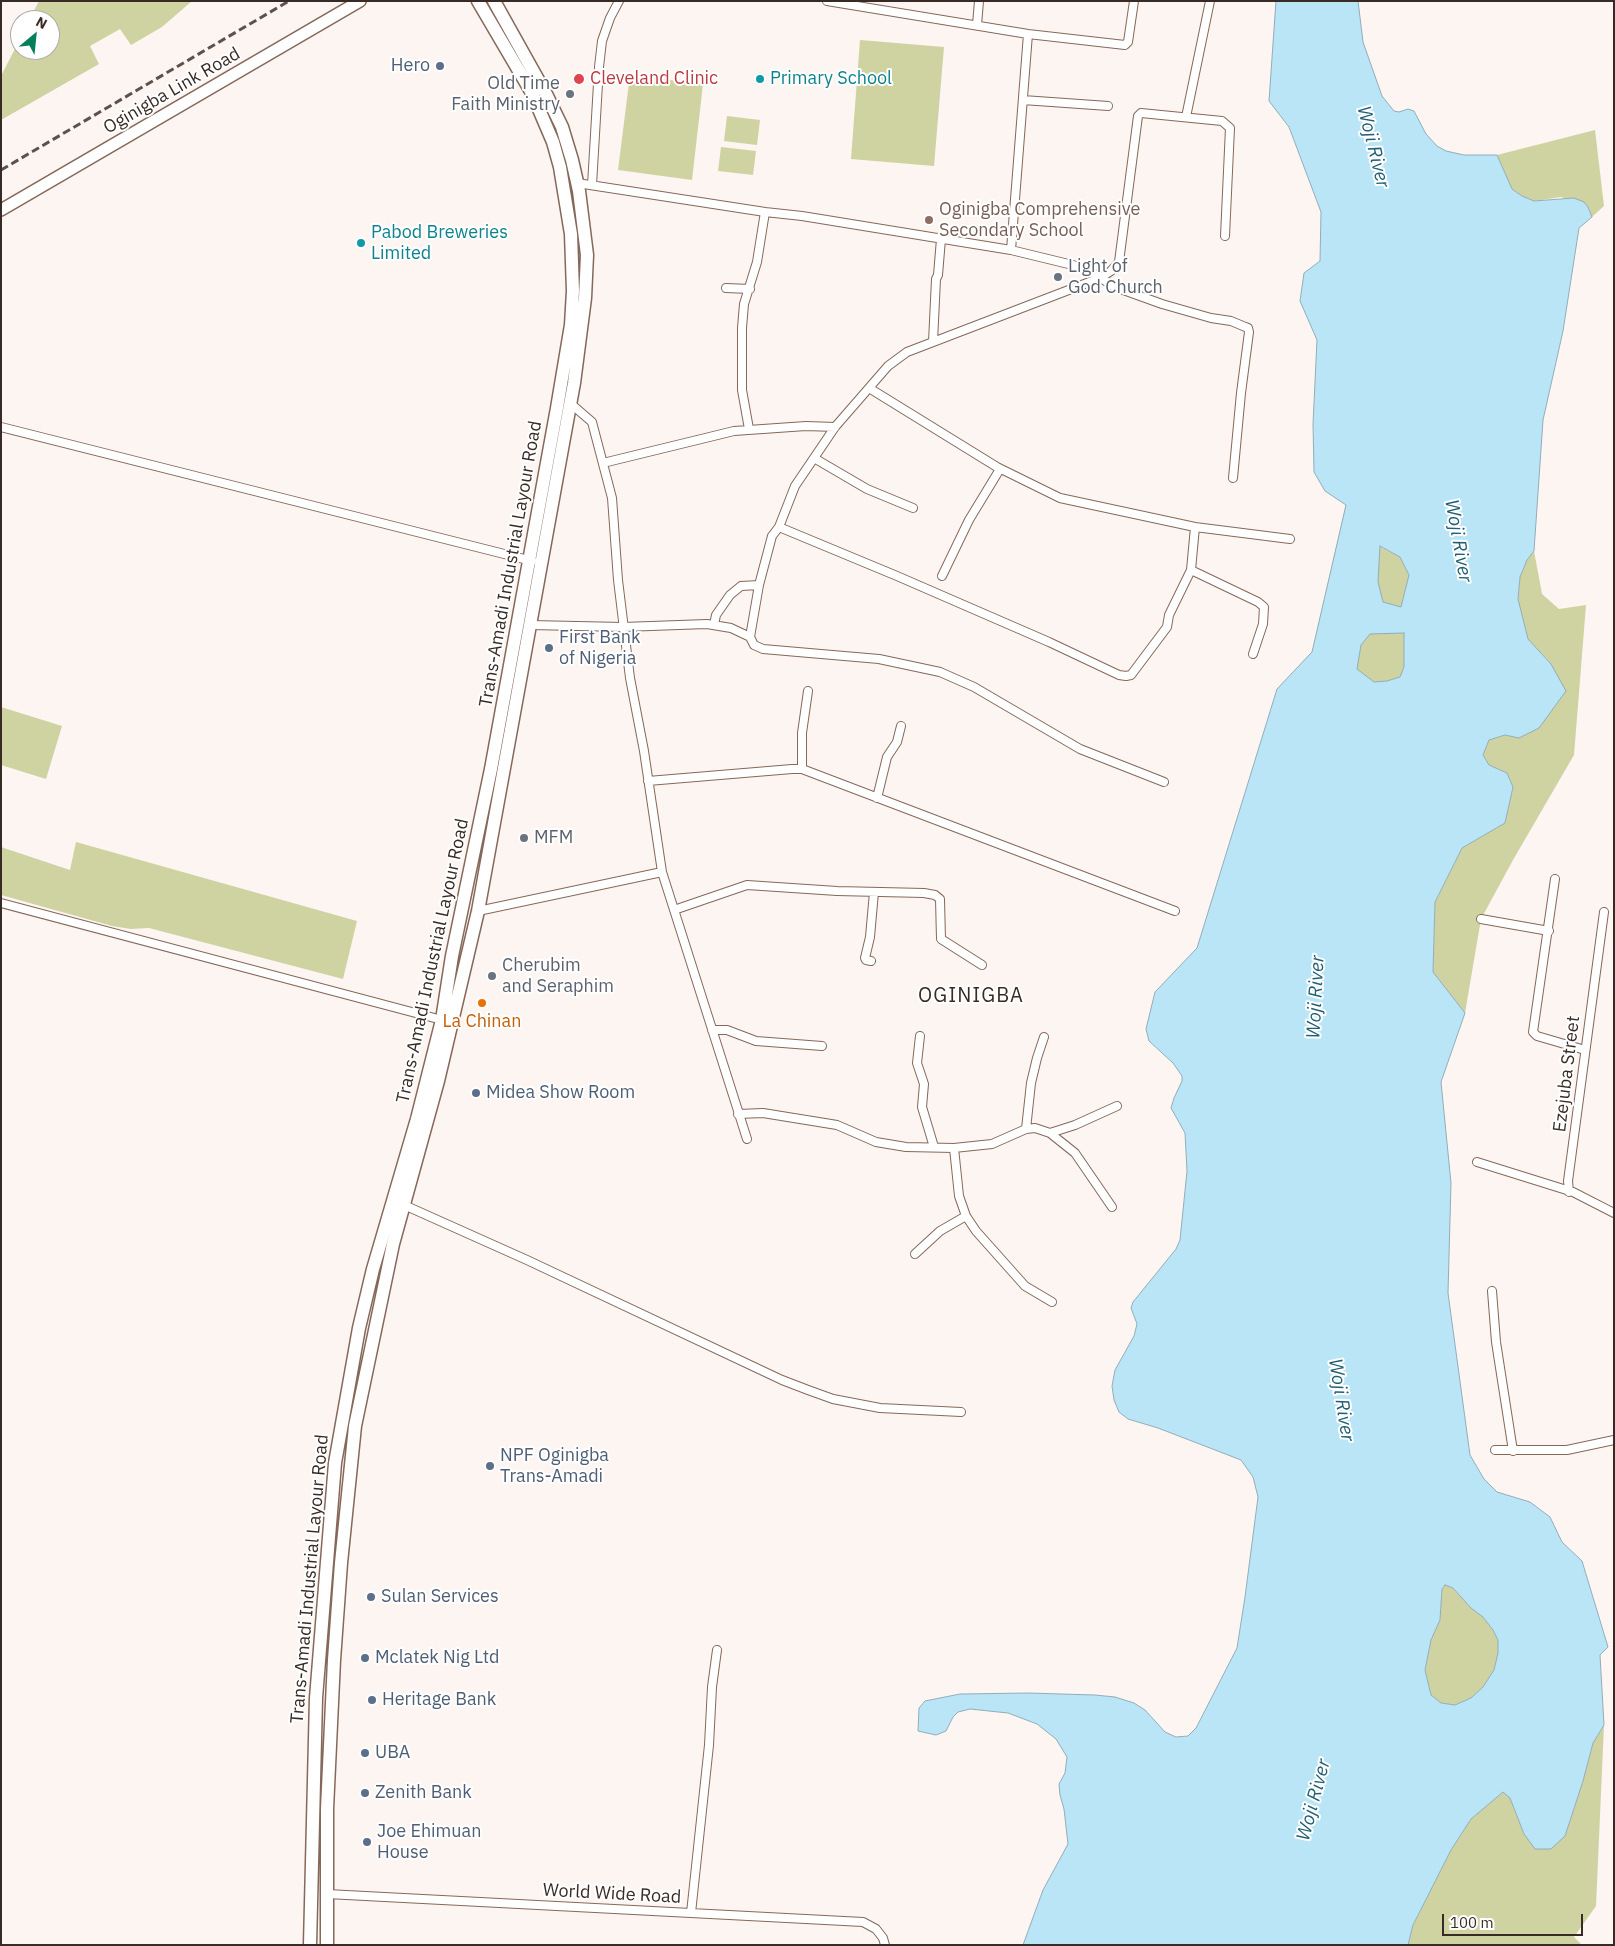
<!DOCTYPE html>
<html>
<head>
<meta charset="utf-8">
<style>
  body { margin:0 }
  #map { position:relative; width:1615px; height:1946px; overflow:hidden; background:#fcf5f1; font-family:"IBM Plex Sans",sans-serif }
  canvas { display:block }
  .frame { position:absolute; inset:0; border:2px solid #382b25; pointer-events:none }
  .north { position:absolute; left:10px; top:10px; width:50px; height:50px; box-sizing:border-box; background:#fff; border:1px solid #afaaa8; border-radius:50%; rotate:28deg; font-size:14px; font-weight:700; line-height:20px; text-align:center; color:#382b25 }
  .north::after { content:''; display:block; margin:auto; width:18px; height:22px; background:#067e5c; clip-path:polygon(50% 0,100% 100%,50% 72%,0 100%) }
  .scale { position:absolute; left:1442px; top:1914px; width:141px; height:22px; box-sizing:border-box; border:2px solid #382b25; border-top:0; padding-left:6px; font-size:15px; line-height:18px; white-space:nowrap; color:#382b25; -webkit-text-stroke:4px #fff; paint-order:stroke }
</style>
</head>
<body>
<div id="map">
<canvas width="1615" height="1946"></canvas>
<div class="frame"></div>
<div class="north">N</div>
<div class="scale">100 m</div>
</div>
<script>
const ctx = document.querySelector('canvas').getContext('2d');
ctx.lineJoin = 'round';
function fill(path, color) { ctx.fillStyle = color; ctx.fill(path, 'evenodd'); }
const shape = rows => new Path2D(rows.map(r => 'M' + r).join(''));
function strokePath(path, color, width, dash) { ctx.strokeStyle = color; ctx.lineWidth = width; ctx.lineCap = dash ? 'butt' : 'round'; ctx.setLineDash(dash || []); ctx.stroke(path); }
function write(font, color, halo, rows, align = 'center') {
  ctx.font = font + ' "IBM Plex Sans",sans-serif'; ctx.lineWidth = 4; ctx.setLineDash([]); ctx.textBaseline = 'middle'; ctx.strokeStyle = halo; ctx.fillStyle = color; for (const [text, x, y, turn = 0] of rows) {
    ctx.save(); ctx.translate(x, y); ctx.rotate((+turn || 0) * Math.PI / 180); ctx.textAlign = isNaN(turn) ? turn : align; if (halo) ctx.strokeText(text, 0, 0); ctx.fillText(text, 0, 0); ctx.restore();
  }
}
const green = shape([
  [39,1,192,1,162,27,131,45,120,29,90,46,99,64,1,120,1,76,20,39,20,50,50,50,50,20,29,20],
  [860,40,944,47,934,166,851,159],
  [630,75,703,84,692,180,618,170],
  [727,116,760,120,757,145,724,141],
  [1595,130,1604,206,1592,217,1588,207,1561,197,1534,201,1522,196,1512,189,1497,155],
  [721,147,756,151,753,175,718,171],
  [1346,504,1379,546,1400,557,1409,575,1401,607,1404,633,1404,667,1400,677,1387,681,1374,682,1356,669,1277,689,1312,652],
  [1534,551,1542,594,1559,609,1586,605,1574,755,1513,860,1481,919,1465,1013,1433,972,1435,902,1462,848,1505,823,1513,787,1507,773,1489,765,1483,755,1489,740,1505,735,1519,738,1551,664,1528,639,1518,600,1520,577,1527,560],
  [1,707,62,726,46,779,1,765],
  [76,842,357,921,343,979,149,928,131,929,112,926,1,895,1,847,70,870],
  [1445,1585,1453,1588,1471,1608,1483,1617,1493,1630,1498,1640,1498,1653,1494,1670,1483,1687,1471,1698,1455,1705,1441,1703,1431,1695,1425,1670,1431,1640,1440,1620,1442,1588],
  [1604,1725,1596,1906,1574,1937,1582,1945,1408,1945,1413,1925,1451,1850,1471,1819,1503,1791,1510,1798,1524,1834,1565,1836,1583,1781,1593,1743]
]);
const water = shape([
  [1276,1,1358,1,1363,42,1382,96,1394,111,1399,112,1408,109,1414,111,1426,134,1437,146,1446,151,1464,155,1497,155,1512,189,1522,196,1534,201,1574,198,1584,202,1588,207,1592,217,1579,228,1563,331,1543,420,1534,551,1527,560,1520,577,1518,599,1528,639,1551,664,1566,691,1539,728,1519,738,1505,735,1489,740,1483,755,1489,765,1507,773,1513,787,1505,823,1462,848,1435,902,1433,972,1465,1013,1441,1082,1451,1183,1448,1293,1470,1455,1484,1479,1497,1492,1530,1502,1550,1517,1562,1542,1582,1561,1608,1647,1600,1655,1604,1725,1593,1743,1583,1781,1565,1836,1551,1849,1535,1849,1524,1834,1510,1798,1503,1792,1471,1819,1451,1850,1413,1925,1408,1945,1023,1945,1043,1890,1068,1844,1064,1809,1060,1795,1059,1784,1065,1773,1067,1757,1056,1739,1037,1724,1008,1713,970,1709,958,1712,953,1717,946,1731,936,1735,918,1731,919,1708,925,1701,960,1694,1028,1693,1095,1695,1115,1697,1134,1703,1145,1710,1165,1732,1176,1737,1188,1736,1196,1728,1237,1648,1245,1597,1258,1497,1253,1477,1241,1460,1158,1428,1128,1419,1119,1412,1114,1400,1112,1386,1115,1370,1134,1336,1137,1324,1131,1308,1133,1302,1176,1249,1180,1240,1187,1171,1185,1133,1171,1108,1174,1098,1182,1081,1182,1076,1173,1063,1149,1041,1146,1029,1155,992,1197,948,1277,689,1312,652,1346,505,1325,491,1314,472,1313,424,1317,340,1300,301,1304,273,1320,261,1321,212,1289,127,1269,101,1276,1],
  [1380,546,1400,557,1409,575,1401,607,1383,602,1378,582,1380,546],
  [1404,633,1404,667,1400,677,1387,681,1374,682,1357,669,1361,645,1370,634,1404,633],
  [1445,1585,1453,1588,1471,1608,1483,1617,1493,1630,1498,1640,1498,1653,1494,1670,1483,1687,1471,1698,1455,1705,1441,1703,1431,1695,1425,1670,1431,1640,1440,1620,1442,1589,1445,1585]
]);
const street = shape([
  [827,1,1028,34,1125,45,1128,42,1134,1],
  [977,25,979,1],
  [1023,100,1108,106],
  [1186,117,1210,1],
  [577,183,765,212,802,216,1011,250,1085,268,1115,287,1162,304,1211,318,1231,321,1243,326,1248,328,1249,332,1241,393,1233,478],
  [592,185,599,67,602,41,610,18,619,1],
  [1011,250,1028,34],
  [726,288,750,289],
  [933,342,936,279,938,275,941,239],
  [869,388,997,467,1060,498,1195,527,1290,539],
  [570,403,592,422,612,498,618,580,630,678,644,751,662,872,747,1139],
  [1,427,532,561],
  [749,429,742,390,742,328,744,304,757,262,765,212],
  [814,458,867,489,913,508],
  [603,463,734,431,806,426,835,427],
  [779,527,897,576,1049,642,1119,675,1126,676,1131,675,1167,627,1169,615,1191,570,1195,527],
  [1191,570,1258,602,1264,607,1263,624,1253,654],
  [942,576,969,520,1000,469],
  [530,625,623,627,707,624,731,628,750,637],
  [714,625,716,615,730,595,741,586,759,585],
  [802,769,802,733,808,691],
  [648,781,792,769,802,769,1175,911],
  [1164,782,1080,749,974,687,940,672,879,659,763,649,754,645,750,637,759,585,772,536,779,527,795,486,835,427,888,366,907,352,1100,278,1111,271,1119,262,1138,116,1141,113,1222,121,1230,128,1225,236],
  [877,798,887,757,897,742,901,726],
  [1555,879,1533,1032,1537,1036,1585,1050],
  [1,903,442,1020],
  [674,910,747,885,837,891,924,893,935,895,940,899,941,939,982,965],
  [478,911,662,872],
  [1481,919,1549,931],
  [871,961,866,960,865,958,870,937,874,892],
  [712,1030,727,1030,756,1041,822,1046],
  [920,1036,917,1063,924,1084,922,1107,934,1147],
  [738,1114,763,1113,837,1125,876,1142,906,1147,954,1148,992,1144,1026,1129,1035,1128,1050,1133,1075,1153,1112,1207],
  [1026,1129,1031,1083,1037,1058,1044,1037],
  [1050,1133,1075,1125,1117,1106],
  [954,1148,959,1196,966,1216,976,1231,1025,1286,1052,1302],
  [1477,1162,1573,1192,1614,1213],
  [1569,1192,1568,1181,1604,912],
  [404,1205,527,1260,782,1380,808,1390,833,1399,880,1408,961,1412],
  [915,1254,940,1231,966,1216],
  [1492,1291,1496,1342,1513,1451],
  [1495,1450,1567,1450,1614,1440],
  [327,1894,863,1922,876,1929,883,1938,885,1945],
  [691,1913,709,1745,712,1687,717,1650]
]);
const secondary = shape([
  [1,210,360,1]
]);
const primary = shape([
  [310,1945,316,1698,335,1463,359,1328,373,1269,417,1119,442,1020,452,956,491,769,557,408,571,325,573,291,571,234,560,167,553,142,532,93,478,1],
  [327,1945,327,1809,334,1660,341,1563,355,1426,393,1244,438,1081,478,911,574,383,585,298,587,255,579,191,572,160,562,127,547,96,494,1]
]);
const rail = shape([
  [1,170,289,1]
]);
const markers = [
  [440,66,5,"#5c6f8a"],
  [579,79,6,"#e0444e"],
  [760,79,5,"#0f9aa8"],
  [570,94,5,"#6b7280"],
  [929,220,5,"#8d6e63"],
  [361,243,5,"#0f9aa8"],
  [1058,277,5,"#6b7280"],
  [549,648,5,"#5c6f8a"],
  [524,838,5,"#6b7280"],
  [492,976,5,"#6b7280"],
  [482,1003,5,"#e8710a"],
  [476,1093,5,"#5c6f8a"],
  [490,1466,5,"#5c6f8a"],
  [371,1597,5,"#5c6f8a"],
  [365,1658,5,"#5c6f8a"],
  [372,1700,5,"#5c6f8a"],
  [365,1753,5,"#5c6f8a"],
  [365,1793,5,"#5c6f8a"],
  [367,1842,5,"#5c6f8a"]
];
const serviceNames = [
  ["Hero",430,66,"right"],
  ["First Bank",559,638],
  ["of Nigeria",559,659],
  ["Midea Show Room",486,1093],
  ["NPF Oginigba",500,1456],
  ["Trans-Amadi",500,1477],
  ["Sulan Services",381,1597],
  ["Mclatek Nig Ltd",375,1658],
  ["Heritage Bank",382,1700],
  ["UBA",375,1753],
  ["Zenith Bank",375,1793],
  ["Joe Ehimuan",377,1832],
  ["House",377,1853]
];
const healthNames = [
  ["Cleveland Clinic",590,79]
];
const cultureNames = [
  ["Primary School",770,79],
  ["Pabod Breweries",371,233],
  ["Limited",371,254]
];
const worshipNames = [
  ["Old Time",560,84,"right"],
  ["Faith Ministry",560,105,"right"],
  ["Light of",1068,267],
  ["God Church",1068,288],
  ["MFM",534,838],
  ["Cherubim",502,966],
  ["and Seraphim",502,987]
];
const streetNames = [
  ["Oginigba Link Road",172,91,-30],
  ["Trans-Amadi Industrial Layour Road",511,564,-80],
  ["Trans-Amadi Industrial Layour Road",433,961,-78],
  ["Ezejuba Street",1567,1074,-83],
  ["Trans-Amadi Industrial Layour Road",310,1579,-85],
  ["World Wide Road",612,1894,3]
];
const educationNames = [
  ["Oginigba Comprehensive",939,210],
  ["Secondary School",939,231]
];
const foodNames = [
  ["La Chinan",482,1022]
];
const waterNames = [
  ["Woji River",1373,147,76],
  ["Woji River",1458,541,80],
  ["Woji River",1316,997,-87],
  ["Woji River",1341,1400,81],
  ["Woji River",1314,1800,-75]
];
const quarterNames = [
  ["OGINIGBA",971,996]
];
fill(green, '#cfd3a1');
fill(water, '#b9e5f7');
strokePath(water, '#92adb8', 1);
strokePath(street, '#86685a', 10);
strokePath(secondary, '#86685a', 14);
strokePath(primary, '#86685a', 15);
strokePath(street, '#fff', 8);
strokePath(secondary, '#fff', 11);
strokePath(primary, '#fff', 12);
strokePath(rail, '#5d514b', 3, [8, 4]);
for (const [x, y, r, color] of markers) { const dot = new Path2D(); dot.arc(x, y, r, 0, 2 * Math.PI); ctx.fillStyle = color; ctx.fill(dot); strokePath(dot, '#fff', 2); }
write('18px', '#4e5e75', '#fff', serviceNames, 'left');
write('18px', '#be3a42', '#fff', healthNames, 'left');
write('18px', '#0d838f', '#fff', cultureNames, 'left');
write('18px', '#5b616d', '#fff', worshipNames, 'left');
write('18px', '#382b25', '#fff', streetNames);
write('18px', '#785e54', '#fff', educationNames, 'left');
write('18px', '#c56008', '#fff', foodNames);
write('italic 19px', '#235f74', '#fff', waterNames);
ctx.letterSpacing = '1px';
write('20px', '#382b25', '#fff', quarterNames);
ctx.letterSpacing = '0px';
</script>
</body>
</html>
